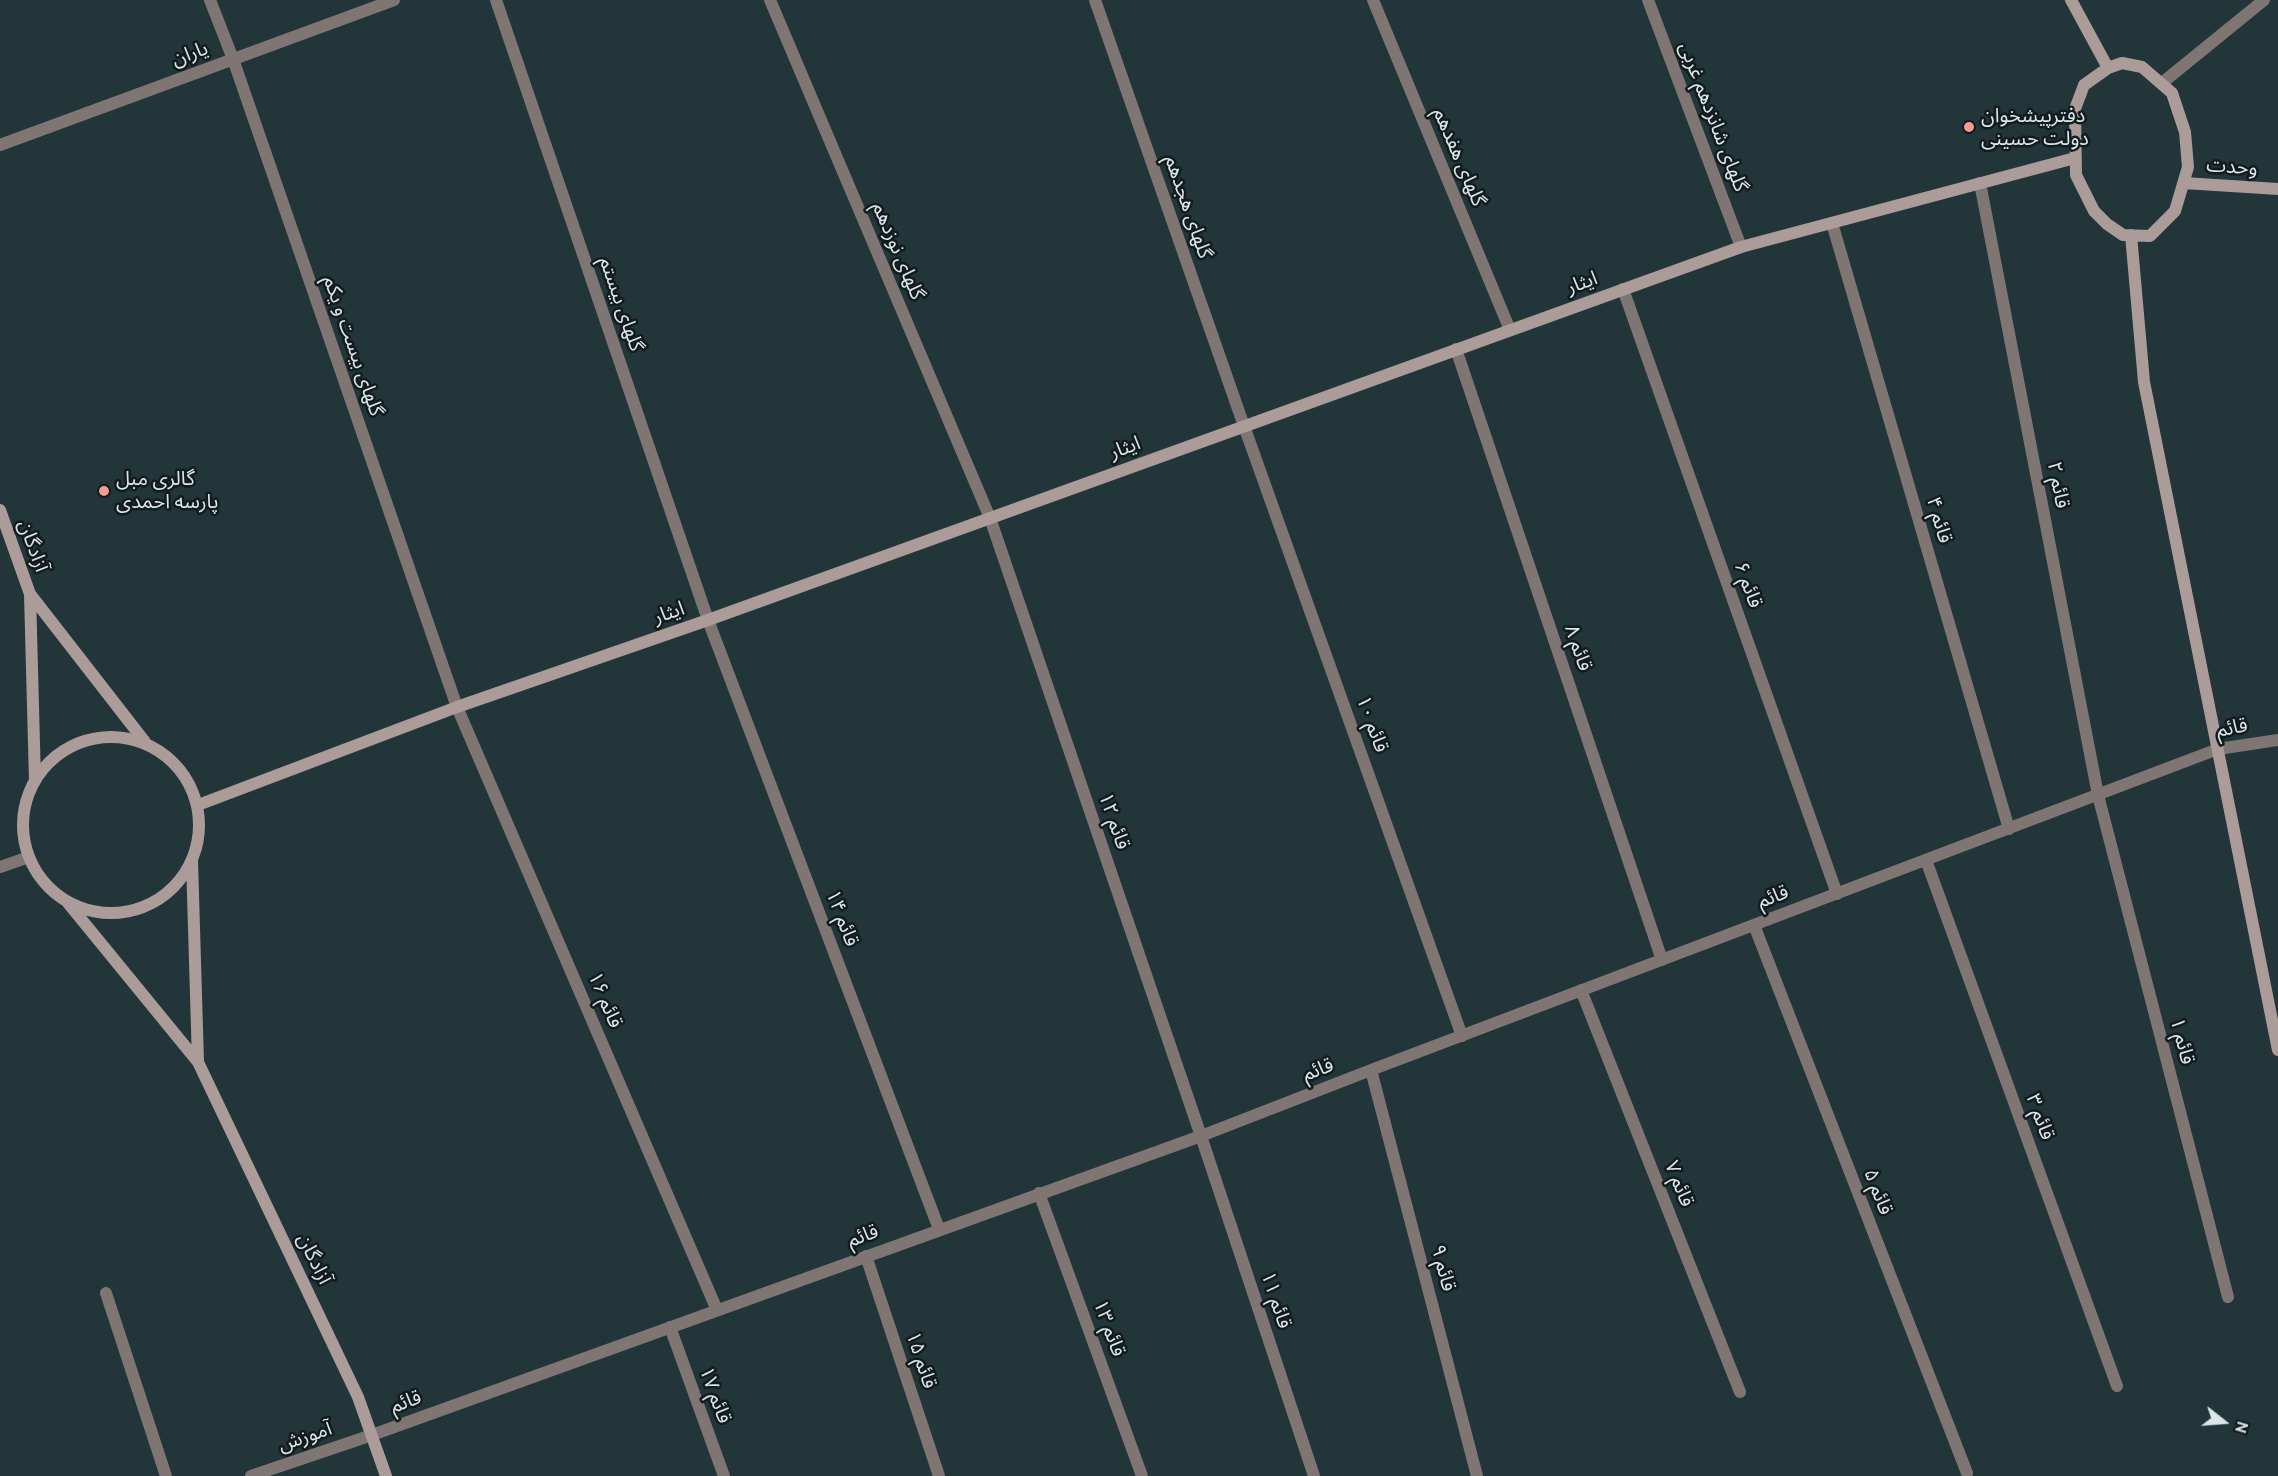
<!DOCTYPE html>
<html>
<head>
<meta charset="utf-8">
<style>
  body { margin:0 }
  #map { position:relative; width:2278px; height:1476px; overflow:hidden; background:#223539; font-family:Cabin,sans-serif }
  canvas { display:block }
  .north { position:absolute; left:2194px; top:1392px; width:60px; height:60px; -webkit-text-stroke:4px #121b1d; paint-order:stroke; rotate:107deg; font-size:16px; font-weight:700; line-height:24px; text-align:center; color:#dae6e8 }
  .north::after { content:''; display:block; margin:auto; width:21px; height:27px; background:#dae6e8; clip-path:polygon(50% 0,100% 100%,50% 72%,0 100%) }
</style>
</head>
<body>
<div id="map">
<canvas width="2278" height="1476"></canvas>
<div class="north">N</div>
</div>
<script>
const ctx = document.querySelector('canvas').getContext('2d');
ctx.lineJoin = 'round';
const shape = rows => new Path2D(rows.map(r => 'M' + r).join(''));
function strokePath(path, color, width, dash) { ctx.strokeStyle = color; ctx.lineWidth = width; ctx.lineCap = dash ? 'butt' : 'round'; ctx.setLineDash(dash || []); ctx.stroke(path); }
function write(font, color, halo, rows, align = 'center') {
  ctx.font = font + ' Cabin,"Noto Sans Arabic",sans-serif'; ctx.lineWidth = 5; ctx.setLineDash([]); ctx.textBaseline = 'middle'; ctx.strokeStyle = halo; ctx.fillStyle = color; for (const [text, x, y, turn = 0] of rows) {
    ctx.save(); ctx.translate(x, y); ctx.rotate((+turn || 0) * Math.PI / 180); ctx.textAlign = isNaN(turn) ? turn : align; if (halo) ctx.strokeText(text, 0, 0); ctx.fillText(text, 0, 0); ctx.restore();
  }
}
const street = shape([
  [210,0,233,59,457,707,717,1310],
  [496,0,708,620,939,1229],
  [770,0,990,518,1201,1136,1314,1476],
  [1095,0,1244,426,1462,1036],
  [1373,0,1510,330],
  [1648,0,1741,247],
  [2162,83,2264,0],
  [0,145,394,0],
  [1980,183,2098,795,2228,1297],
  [1832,223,2009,829],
  [1623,289,1837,894],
  [1456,349,1662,960],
  [1926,860,2117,1386],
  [0,867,29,857],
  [1754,925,1967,1473],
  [1581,990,1740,1392],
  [1371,1070,1477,1476],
  [1039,1193,1142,1476],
  [866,1256,939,1476],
  [106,1293,166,1476],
  [670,1327,724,1476],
  [251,1476,372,1435,1201,1136,1371,1070,2218,749,2278,740]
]);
const secondary = shape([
  [2071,0,2108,68],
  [2122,63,2142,67,2172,93,2185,132,2188,167,2175,211,2150,236,2123,235,2107,224,2094,211,2076,175,2075,109,2084,85,2108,68,2122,63],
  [2184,183,2278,189],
  [2131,235,2144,382,2278,1050],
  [0,510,30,594],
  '23 825a88 88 0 1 1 176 0a88 88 0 1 1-176 0Z',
  [35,781,30,594,145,742],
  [198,805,457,707,708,620,1741,247,2075,158],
  [68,903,198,1062,192,861],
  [198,1062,358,1397,386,1476]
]);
const markers = [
  [1969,127,6,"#f59c91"],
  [104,491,6,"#f59c91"]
];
const streetNames = [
  ["یاران",190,54,-20],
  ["گلهای شانزدهم غربی",1713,117,69],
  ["گلهای هفدهم",1459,157,67],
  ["وحدت",2232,167,4],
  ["گلهای هجدهم",1188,207,71],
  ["گلهای نوزدهم",898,251,67],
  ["ایثار",1582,283,-20],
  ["گلهای بیستم",621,304,71],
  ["گلهای بیست و یکم",353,346,71],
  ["ایثار",1125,448,-20],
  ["قائم ۲",2058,485,79],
  ["قائم ۴",1939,520,74],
  ["آزادگان",33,546,70],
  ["قائم ۶",1748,585,70],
  ["ایثار",669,613,-19],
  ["قائم ۸",1578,648,71],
  ["قائم ۱۰",1372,724,70],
  ["قائم",2232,728,-11],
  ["قائم ۱۲",1114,821,71],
  ["قائم",1773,897,-21],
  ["قائم ۱۴",842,918,69],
  ["قائم ۱۶",605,1000,67],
  ["قائم ۱",2182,1041,76],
  ["قائم",1318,1070,-21],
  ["قائم ۳",2040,1117,70],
  ["قائم ۷",1679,1184,68],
  ["قائم ۵",1878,1192,69],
  ["قائم",863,1236,-20],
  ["آزادگان",314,1259,64],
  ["قائم ۹",1443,1268,75],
  ["قائم ۱۱",1276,1300,72],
  ["قائم ۱۳",1109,1328,70],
  ["قائم ۱۵",921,1360,72],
  ["قائم ۱۷",715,1395,70],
  ["قائم",406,1402,-20],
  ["آموزش",305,1437,-19]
];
const poiNames = [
  ["دفترپیشخوان",1981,116],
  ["دولت حسینی",1981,139],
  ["گالری مبل",116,479],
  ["پارسه احمدی",116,502]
];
strokePath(street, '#7f7674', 12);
strokePath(secondary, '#ab9c9a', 12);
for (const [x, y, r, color] of markers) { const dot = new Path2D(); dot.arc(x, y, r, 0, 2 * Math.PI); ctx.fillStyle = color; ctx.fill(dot); strokePath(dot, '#121b1d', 2); }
write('20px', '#dae6e8', '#121b1d', streetNames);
write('20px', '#dae6e8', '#121b1d', poiNames, 'left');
</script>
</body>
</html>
